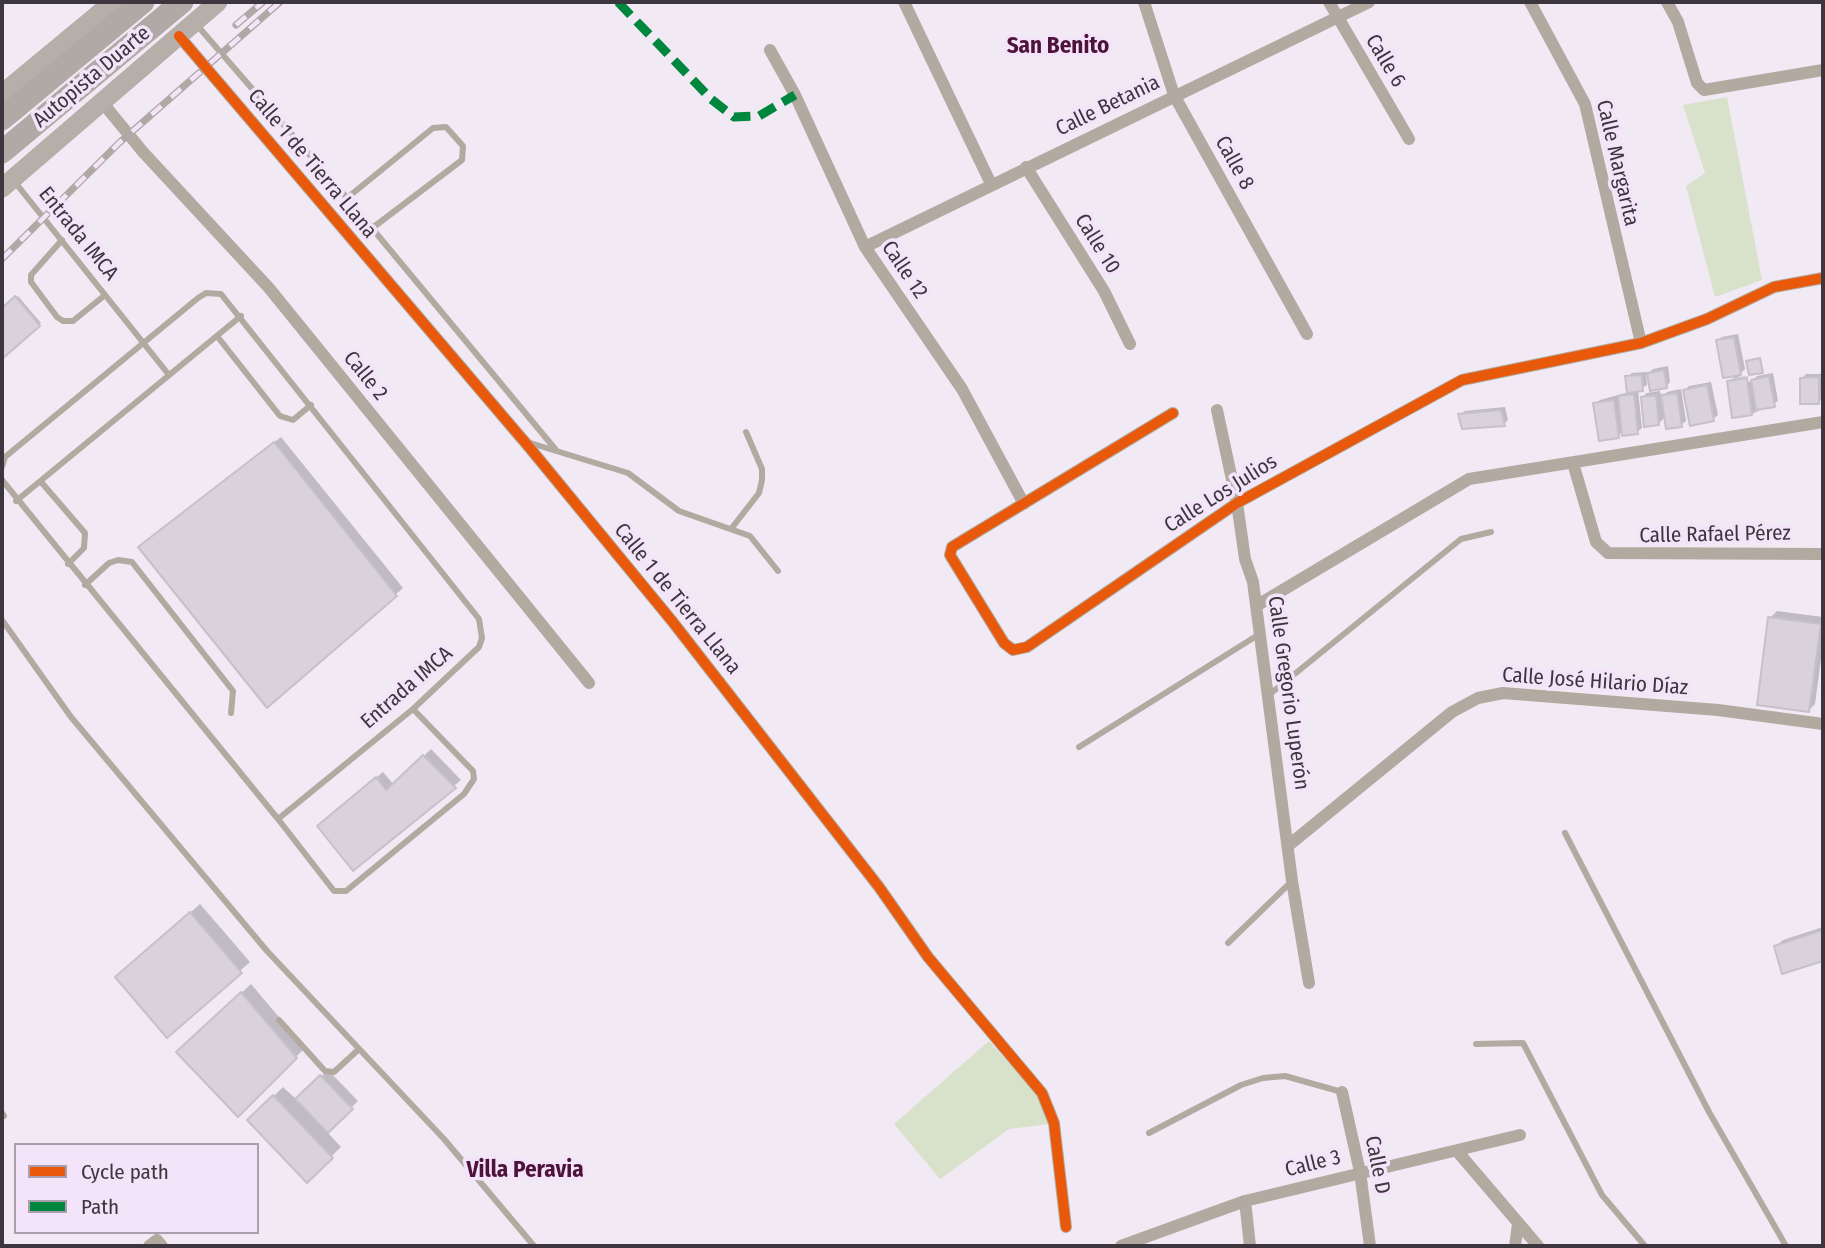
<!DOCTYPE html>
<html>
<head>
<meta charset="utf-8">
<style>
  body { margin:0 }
  #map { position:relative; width:1825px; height:1248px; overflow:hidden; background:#f1e9f4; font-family:"Fira Sans Condensed",sans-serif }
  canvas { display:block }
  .frame { position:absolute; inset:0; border:4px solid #3c363e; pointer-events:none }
  .legend { position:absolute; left:14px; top:1143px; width:245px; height:91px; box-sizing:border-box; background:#f4e4f9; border:2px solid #aa9eae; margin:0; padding:9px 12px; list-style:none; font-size:21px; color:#3c363e }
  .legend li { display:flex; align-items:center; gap:14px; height:35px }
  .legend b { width:35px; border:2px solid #aa9eae }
</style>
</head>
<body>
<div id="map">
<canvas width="1825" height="1248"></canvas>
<div class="frame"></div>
<ul class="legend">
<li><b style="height:9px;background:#e8590c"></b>Cycle path</li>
<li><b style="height:9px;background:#00873e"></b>Path</li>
</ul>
</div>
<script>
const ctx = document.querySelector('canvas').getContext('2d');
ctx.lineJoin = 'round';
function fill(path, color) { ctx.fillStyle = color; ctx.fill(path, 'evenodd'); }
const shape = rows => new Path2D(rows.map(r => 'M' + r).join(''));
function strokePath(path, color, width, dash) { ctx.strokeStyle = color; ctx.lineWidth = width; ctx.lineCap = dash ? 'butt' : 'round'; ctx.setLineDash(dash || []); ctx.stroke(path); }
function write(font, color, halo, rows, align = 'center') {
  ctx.font = font + ' "Fira Sans Condensed",sans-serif'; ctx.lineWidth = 7; ctx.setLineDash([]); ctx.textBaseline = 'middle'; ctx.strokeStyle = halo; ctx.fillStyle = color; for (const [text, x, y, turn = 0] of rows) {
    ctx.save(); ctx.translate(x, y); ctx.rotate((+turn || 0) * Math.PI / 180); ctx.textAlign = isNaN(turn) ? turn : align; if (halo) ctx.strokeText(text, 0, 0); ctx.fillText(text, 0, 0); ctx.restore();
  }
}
const green = shape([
  [1727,97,1762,280,1715,297,1686,186,1705,173,1683,105],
  [989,1041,1036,1092,1050,1124,1009,1129,940,1179,894,1124]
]);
const shadow = shape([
  [18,296,41,323,2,356,2,310],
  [1738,334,1745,369,1737,377,1751,376,1732,379,1737,374,1718,341,1722,337],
  [1668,366,1670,382,1666,387,1649,373,1653,369],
  [1646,372,1647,385,1638,390,1642,428,1637,432,1623,431,1618,436,1595,404,1600,400,1629,392,1627,377,1632,373],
  [1773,373,1778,401,1752,414,1729,382,1752,382,1757,376],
  [1806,374,1822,374,1823,397,1819,402,1802,378],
  [1711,382,1718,415,1713,419,1685,390,1689,386],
  [1681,389,1686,421,1681,425,1666,416,1659,423,1642,397,1647,393,1660,391,1661,398,1667,392],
  [1505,407,1508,420,1504,424,1460,415,1465,411],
  [281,437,403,588,267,706,147,541],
  [1777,611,1823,617,1823,644,1815,704,1808,711,1770,618],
  [431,749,461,780,353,868,326,820,383,772,394,785],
  [200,904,250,962,167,1036,127,968],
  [1823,927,1823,959,1784,972,1776,946,1783,940],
  [251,984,305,1048,238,1114,178,1052],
  [328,1070,358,1101,327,1132,341,1147,307,1180,249,1120,283,1087,297,1100]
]);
const building = shape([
  [15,296,40,326,2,359,2,308,15,296],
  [1734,337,1741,375,1723,378,1716,340,1734,337],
  [1760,358,1763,373,1749,375,1746,361,1760,358],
  [1664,370,1667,388,1650,391,1647,373,1664,370],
  [1642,375,1643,391,1627,393,1625,376,1642,375],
  [1769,376,1775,407,1756,410,1751,380,1769,376],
  [1819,377,1819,404,1800,404,1800,378,1819,377],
  [1747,378,1752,415,1732,418,1727,381,1747,378],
  [1707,385,1714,421,1690,426,1683,390,1707,385],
  [1677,393,1682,427,1666,429,1661,395,1677,393],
  [1634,394,1638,434,1622,436,1618,396,1634,394],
  [1656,395,1659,425,1644,427,1641,397,1656,395],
  [1614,400,1619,438,1599,441,1593,403,1614,400],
  [1501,410,1505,426,1462,429,1458,414,1501,410],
  [274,442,397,596,267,708,138,547,274,442],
  [1768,617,1821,624,1809,712,1757,705,1768,617],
  [423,755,456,788,353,871,317,826,376,777,386,790,423,755],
  [190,912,242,973,167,1038,115,977,190,912],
  [1823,930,1823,961,1782,974,1774,946,1823,930],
  [241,992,297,1058,238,1117,176,1052,241,992],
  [320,1075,353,1109,328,1133,295,1099,320,1075],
  [273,1095,333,1158,307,1183,247,1120,273,1095]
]);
const lane = shape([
  [196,24,347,198,556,450],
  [14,181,169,375],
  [347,198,433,128,446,127,463,146,462,160,375,226,369,226],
  [62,240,31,275,31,282,57,317,63,321,73,321,105,295],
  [217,336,280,416,293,420,311,405],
  [527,442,628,473,679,511,750,536,778,571],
  [2,467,5,457,198,298,206,293,221,294,479,619,482,638,479,647,413,709,278,819,2,480],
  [42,483,85,533,84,548,68,564],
  [16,501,241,316],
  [731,529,759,493,762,480,762,469,746,432],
  [85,585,109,563,118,560,132,562,233,691,231,713],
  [2,620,71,717,267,951,444,1139,534,1246],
  [1270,694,1461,539,1491,532],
  [1079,747,1258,635],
  [278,819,334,891,346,891,464,794,474,779,473,771,413,709],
  [1565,833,1709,1112,1786,1246],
  [1228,943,1291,882],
  [279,1020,325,1071,334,1072,359,1049],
  [1476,1044,1523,1043,1602,1195,1645,1246],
  [2,1113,4,1116],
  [1149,1133,1241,1085,1263,1078,1285,1076,1342,1092]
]);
const street = shape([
  [904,2,991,184],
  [1144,2,1174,95,1307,334],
  [1329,2,1409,139],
  [1530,2,1585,104,1641,343],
  [1667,2,1678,22,1697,83,1704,90,1823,70],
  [179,36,529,447,672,621,879,887,928,957,1042,1093,1054,1123,1066,1227],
  [770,50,795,95,865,247,962,389,1024,504],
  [102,102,143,152,269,288,589,683],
  [1026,167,1104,291,1130,344],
  [865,247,1369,2],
  [1217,410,1237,503,1245,559,1253,582,1292,881,1309,983],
  [1173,413,952,547,950,555,1004,643,1013,650,1027,647,1237,503,1462,380,1641,343,1707,319,1774,287,1823,278],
  [1573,463,1596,542,1608,553,1823,554],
  [1256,606,1469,479,1823,422],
  [1289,845,1452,712,1478,698,1503,693,1718,710,1823,724],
  [1342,1092,1360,1172,1370,1246],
  [1457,1151,1538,1246],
  [1245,1201,1250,1246],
  [149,1246,157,1240,162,1246],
  [1121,1246,1245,1201,1520,1135],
  [1515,1246,1518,1224]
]);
const primary = shape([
  [2,94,113,2],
  [2,188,218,2]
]);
const highway = shape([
  [2,119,143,2],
  [2,152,182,2]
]);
const rail = shape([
  [236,25,263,2],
  [2,259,119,143,280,2]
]);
const quiet = shape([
  [618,2,711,99,734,117,759,116,795,95]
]);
const cycleway = shape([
  [179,36,529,447,672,621,879,887,928,957,1042,1093,1054,1123,1066,1227],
  [1173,413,952,547,950,555,1004,643,1013,650,1027,647,1237,503,1462,380,1641,343,1707,319,1774,287,1823,278]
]);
const streetNames = [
  ["Calle 6",1385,61,59],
  ["Autopista Duarte",92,77,-40],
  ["Calle Betania",1108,106,-26],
  ["Calle 8",1234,163,61],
  ["Calle Margarita",1617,163,77],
  ["Calle 1 de Tierra Llana",312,164,50],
  ["Entrada IMCA",78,234,51],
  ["Calle 10",1097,244,58],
  ["Calle 12",904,270,56],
  ["Calle 2",365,376,51],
  ["Calle Los Julios",1221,494,-32],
  ["Calle Rafael Pérez",1715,535,-1],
  ["Calle 1 de Tierra Llana",677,599,51],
  ["Calle José Hilario Díaz",1595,682,4],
  ["Entrada IMCA",407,688,-41],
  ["Calle Gregorio Luperón",1288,693,82],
  ["Calle 3",1313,1164,-14],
  ["Calle D",1377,1165,79]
];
const neighbourhoodNames = [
  ["San Benito",1058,47],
  ["Villa Peravia",525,1171]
];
fill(green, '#d8e2cb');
fill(shadow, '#0003');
fill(building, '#d9d2db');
strokePath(building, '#c6c0c9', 2);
strokePath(lane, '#b2aaa0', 6);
strokePath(street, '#b2aaa0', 12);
strokePath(primary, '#b6aea8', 19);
strokePath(highway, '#b1a9a5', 23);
strokePath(rail, '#b0a8a5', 7);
strokePath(rail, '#f4e4f9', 4.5, [13]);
strokePath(quiet, '#00873e', 9, [18, 9]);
strokePath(cycleway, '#e8590c', 10);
write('21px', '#3c363e', '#f4e4f9', streetNames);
write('bold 23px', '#4e133a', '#f4e4f9', neighbourhoodNames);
</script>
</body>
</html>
